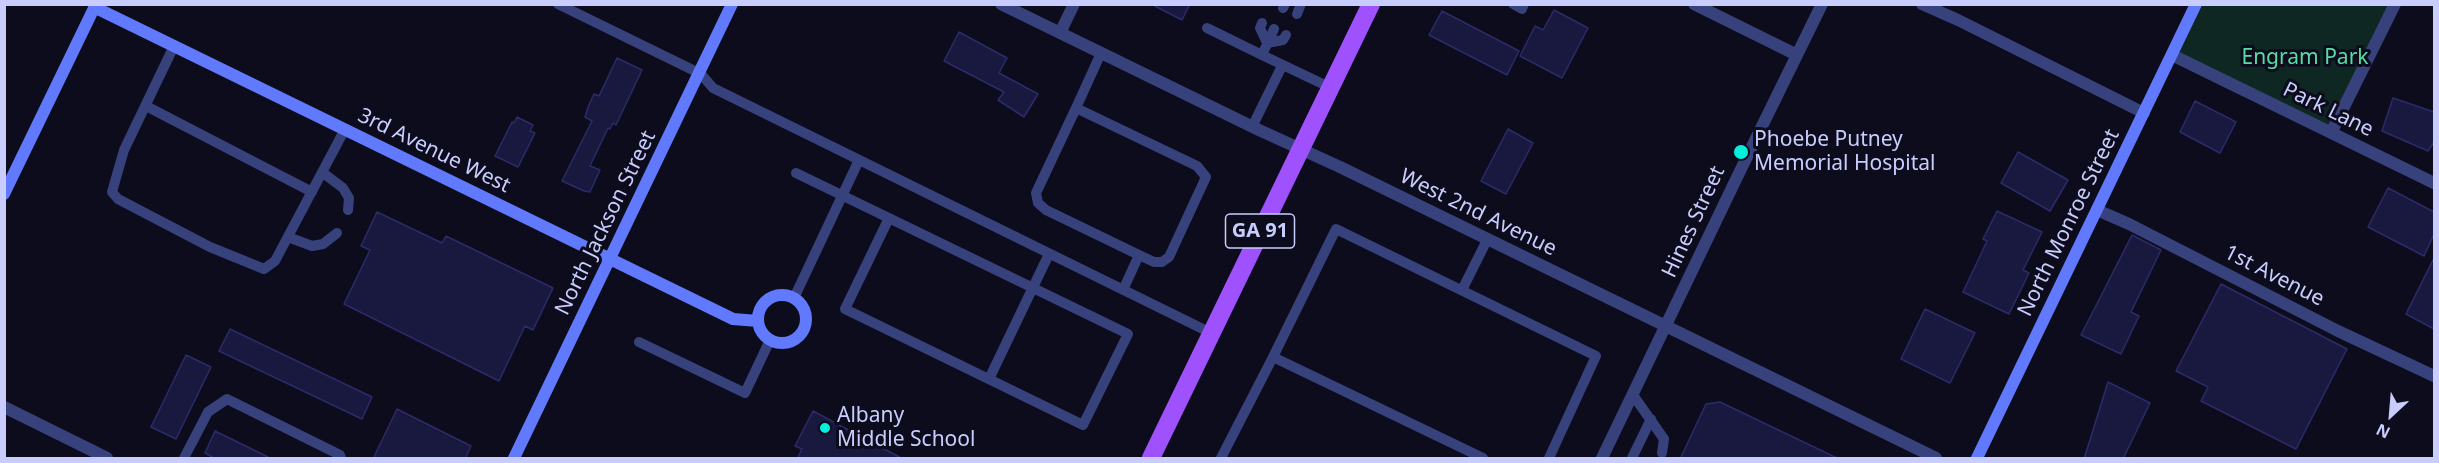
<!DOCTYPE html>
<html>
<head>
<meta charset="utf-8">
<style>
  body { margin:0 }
  #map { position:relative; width:2439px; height:463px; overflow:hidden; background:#0c0c1d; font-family:"Noto Sans",sans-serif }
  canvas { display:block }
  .frame { position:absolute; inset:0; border:6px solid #c9cdfe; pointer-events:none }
  .north { position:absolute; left:2361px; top:385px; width:60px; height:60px; -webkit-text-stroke:4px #0c0c1d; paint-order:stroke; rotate:206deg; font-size:16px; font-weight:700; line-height:24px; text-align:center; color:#c9cdfe }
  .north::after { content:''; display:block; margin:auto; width:21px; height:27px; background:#c9cdfe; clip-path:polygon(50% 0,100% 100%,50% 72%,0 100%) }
</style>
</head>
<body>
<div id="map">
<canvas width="2439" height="463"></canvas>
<div class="frame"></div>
<div class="north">N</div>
</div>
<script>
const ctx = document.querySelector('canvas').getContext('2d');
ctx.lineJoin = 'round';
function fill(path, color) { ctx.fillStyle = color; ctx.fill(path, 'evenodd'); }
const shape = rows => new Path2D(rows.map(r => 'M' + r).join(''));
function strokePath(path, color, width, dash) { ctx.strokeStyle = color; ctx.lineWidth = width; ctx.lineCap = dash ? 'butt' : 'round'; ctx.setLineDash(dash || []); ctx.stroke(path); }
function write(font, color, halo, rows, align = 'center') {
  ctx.font = font + ' "Noto Sans",sans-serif'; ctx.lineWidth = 6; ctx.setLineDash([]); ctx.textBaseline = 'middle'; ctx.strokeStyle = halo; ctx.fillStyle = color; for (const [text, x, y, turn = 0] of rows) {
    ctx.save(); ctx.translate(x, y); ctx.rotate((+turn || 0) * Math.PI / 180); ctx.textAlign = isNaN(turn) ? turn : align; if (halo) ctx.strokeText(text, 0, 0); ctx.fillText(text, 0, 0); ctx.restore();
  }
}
const green = shape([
  [2197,5,2393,5,2330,130,2174,53]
]);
const building = shape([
  [1151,4,1190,4,1182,20,1151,4],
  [1554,10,1588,28,1562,78,1520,56,1535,26,1543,30,1554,10],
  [1442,11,1519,51,1507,75,1429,35,1442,11],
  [959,32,1007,58,999,73,1038,94,1024,117,998,100,1004,92,944,61,959,32],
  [617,58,642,70,616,125,613,123,610,129,608,128,590,166,600,170,590,192,584,191,562,181,592,121,585,117,588,107,594,94,599,96,617,58],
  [2393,98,2434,112,2434,142,2428,151,2382,131,2393,98],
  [2195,101,2236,122,2220,153,2180,132,2195,101],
  [517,117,533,125,530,131,535,133,518,167,495,156,512,122,514,123,517,117],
  [1508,129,1533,143,1506,194,1481,181,1508,129],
  [2018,152,2068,180,2050,211,2001,183,2018,152],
  [2388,188,2434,212,2434,234,2424,256,2368,227,2388,188],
  [1997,211,2042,232,2023,270,2029,273,2009,314,1963,292,1987,241,1983,239,1997,211],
  [377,212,442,243,446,236,553,288,533,330,525,326,499,381,344,304,370,250,361,246,377,212],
  [2132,235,2161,250,2131,312,2139,316,2121,354,2081,335,2132,235],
  [2434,258,2434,329,2406,314,2434,258],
  [2221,284,2347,349,2296,449,2201,401,2208,387,2176,371,2221,284],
  [1925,309,1975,333,1950,383,1901,359,1925,309],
  [230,329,372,397,362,419,219,351,230,329],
  [186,355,211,367,176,439,151,427,186,355],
  [2108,382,2150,403,2123,459,2084,459,2108,382],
  [1720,402,1839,459,1680,459,1706,404,1720,402],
  [397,409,471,446,465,459,373,459,397,409],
  [813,411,903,459,797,459,802,449,795,446,813,411],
  [215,431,272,459,216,459,205,453,215,431]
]);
const lane = shape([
  [558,4,701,74,713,88,1211,333],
  [1513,4,1522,9,1524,4],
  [1283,8,1285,4],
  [1297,14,1301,4],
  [1262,23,1260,28,1267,43,1283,40,1286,35],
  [1207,28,1262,55],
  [1274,29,1262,55,1329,87],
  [174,46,124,150,112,192,118,199,210,247,264,269,275,261,345,129],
  [146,106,312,192],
  [1076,108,1101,53],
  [1252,127,1282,66],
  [322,172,343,188,349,198,348,210],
  [796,173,1128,334,1083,425,845,309,889,218],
  [288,237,312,246,323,244,337,233],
  [1123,290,1139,255,1046,210,1038,203,1036,193,1076,108,1197,166,1206,177,1169,257,1162,262,1154,262,1139,255],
  [1462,290,1487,240],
  [794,298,859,160],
  [639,342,745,393,770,340],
  [989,379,1049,254],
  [1633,395,1664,439,1662,453],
  [184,458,208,412,227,399,340,455,341,458],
  [1221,458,1273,357],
  [1483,458,1273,357,1336,229,1596,356,1549,458],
  [1632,458,1651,419]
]);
const street = shape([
  [1001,4,1259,130,1340,167,1936,458],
  [1694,4,1797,55],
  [1922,4,1958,20,2144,113],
  [1060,33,1074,4],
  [2172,55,2434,183],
  [2331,133,2395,4],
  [2097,210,2129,224,2338,331,2434,376],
  [4,407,107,458],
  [1602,458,1741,169,1822,4]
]);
const secondary = shape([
  [94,7,733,319,758,321],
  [4,194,96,4],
  '758 319a24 24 0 1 1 48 0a24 24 0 1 1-48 0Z',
  [514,458,732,4],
  [1977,458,2196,4]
]);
const primary = shape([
  [1151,458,1371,4]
]);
const markers = [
  [1741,152,8,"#03f0dd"],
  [825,428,6,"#03f0dd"]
];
const shields = [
  [1260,231,69]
];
const shieldNames = [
  ["GA 91",1260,231]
];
const parkNames = [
  ["Engram Park",2305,58]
];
const streetNames = [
  ["Park Lane",2328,110,26],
  ["3rd Avenue West",434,151,26],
  ["West 2nd Avenue",1478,213,26],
  ["Hines Street",1694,222,-65],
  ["North Jackson Street",606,223,-64],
  ["North Monroe Street",2069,223,-64],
  ["1st Avenue",2274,276,27]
];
const poiNames = [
  ["Phoebe Putney",1754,140],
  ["Memorial Hospital",1754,164],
  ["Albany",837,416],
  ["Middle School",837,440]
];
fill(green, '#0f2722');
fill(building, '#19183e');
strokePath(building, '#2c2b6a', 1.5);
strokePath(lane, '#37417c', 10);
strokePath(street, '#37417c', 12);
strokePath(secondary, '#617afd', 12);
strokePath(primary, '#9e51fd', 18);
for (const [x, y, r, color] of markers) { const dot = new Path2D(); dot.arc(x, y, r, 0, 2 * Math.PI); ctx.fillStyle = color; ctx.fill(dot); strokePath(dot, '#0c0c1d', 2); }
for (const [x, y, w] of shields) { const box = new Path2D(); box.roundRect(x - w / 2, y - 17, w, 34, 4.5); ctx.fillStyle = '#0c0c1d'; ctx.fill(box); strokePath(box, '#c9cdfe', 1.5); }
write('bold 20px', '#c9cdfe', null, shieldNames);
write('21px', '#57dca3', '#0c0c1d', parkNames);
write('21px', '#c9cdfe', '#0c0c1d', streetNames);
write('21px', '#c9cdfe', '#0c0c1d', poiNames, 'left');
</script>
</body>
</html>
